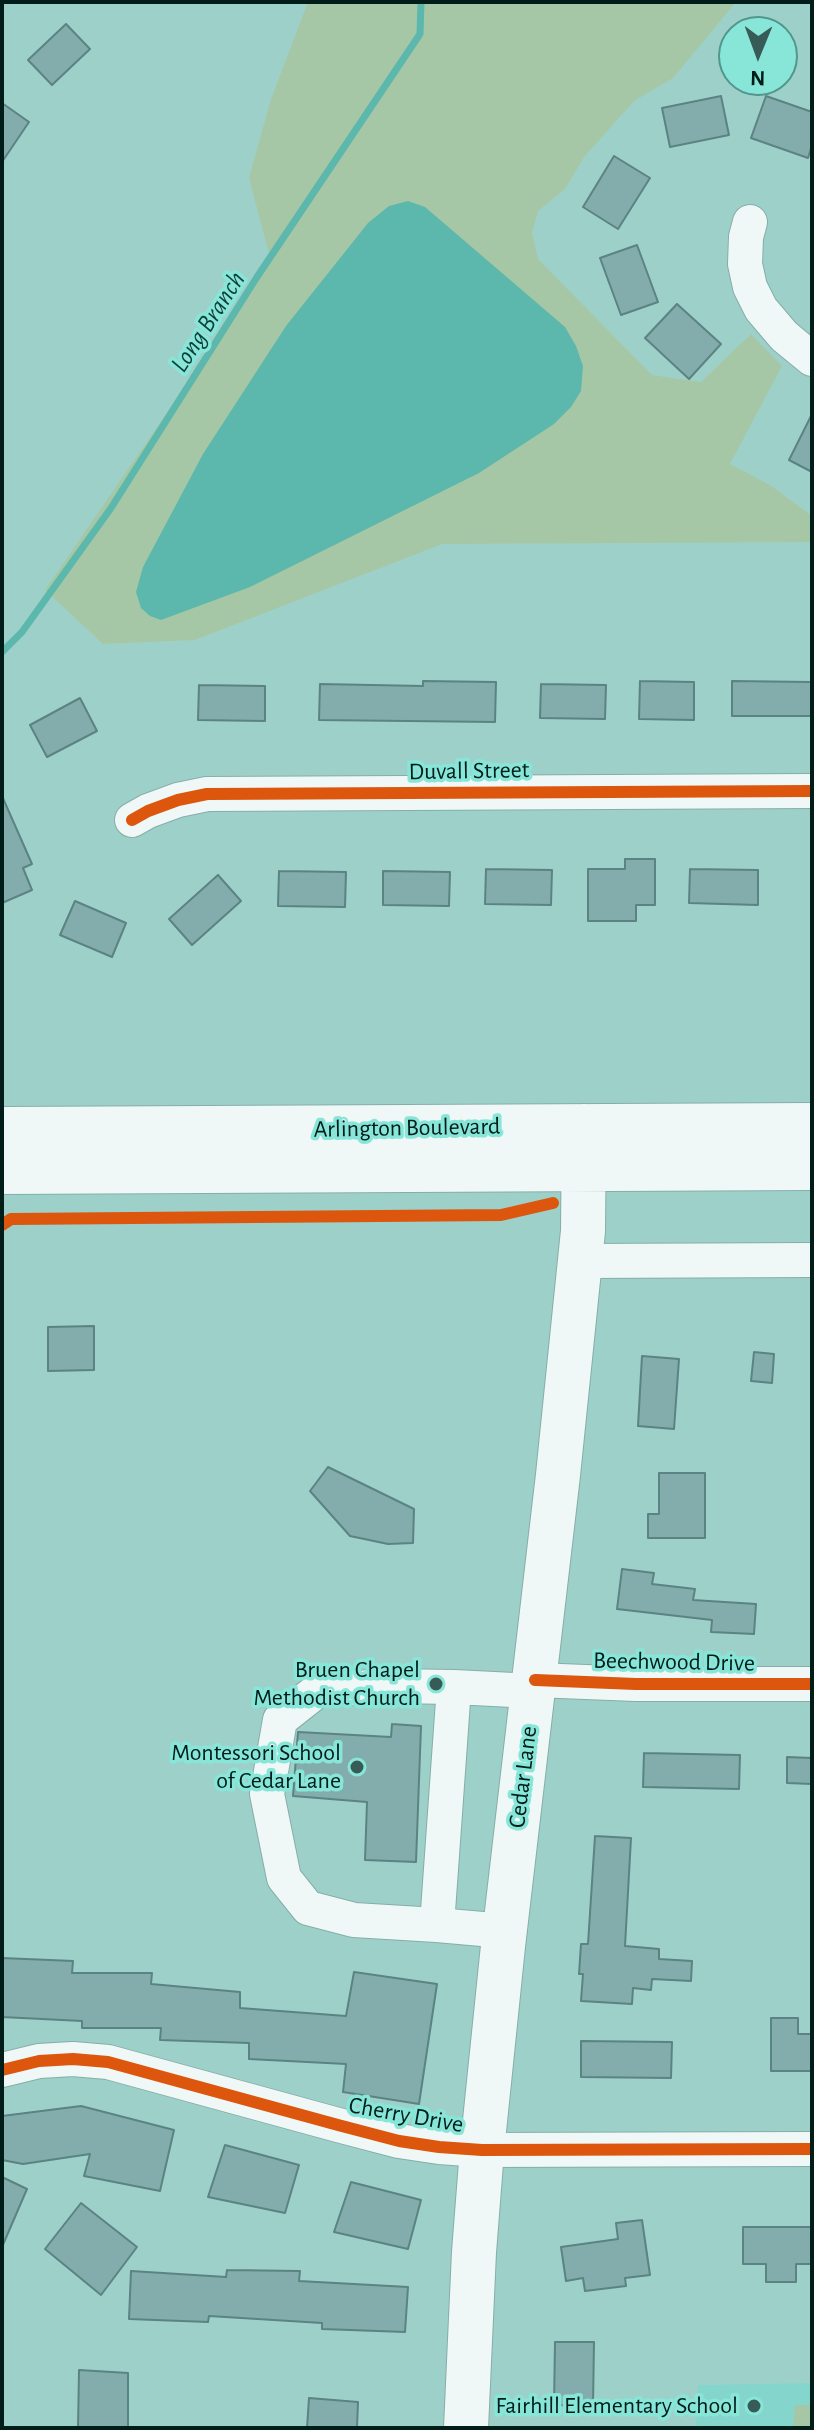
<!DOCTYPE html>
<html>
<head>
<meta charset="utf-8">
<style>
  body { margin:0 }
  #map { position:relative; width:814px; height:2430px; overflow:hidden; background:#9ed0ca; font-family:"Alegreya Sans",sans-serif }
  canvas { display:block }
  .frame { position:absolute; inset:0; border:4px solid #001d1a; pointer-events:none }
  .north { position:absolute; left:718px; top:16px; width:80px; height:80px; box-sizing:border-box; background:#88e6d9; border:2px solid #52968d; border-radius:50%; rotate:181deg; font-size:22px; font-weight:700; line-height:32px; text-align:center; color:#001d1a }
  .north::after { content:''; display:block; margin:auto; width:28px; height:36px; background:#375c58; clip-path:polygon(50% 0,100% 100%,50% 72%,0 100%) }
</style>
</head>
<body>
<div id="map">
<canvas width="814" height="2430"></canvas>
<div class="frame"></div>
<div class="north">N</div>
</div>
<script>
const ctx = document.querySelector('canvas').getContext('2d');
ctx.lineJoin = 'round';
function fill(path, color) { ctx.fillStyle = color; ctx.fill(path, 'evenodd'); }
const shape = rows => new Path2D(rows.map(r => 'M' + r).join(''));
function strokePath(path, color, width, dash) { ctx.strokeStyle = color; ctx.lineWidth = width; ctx.lineCap = dash ? 'butt' : 'round'; ctx.setLineDash(dash || []); ctx.stroke(path); }
function write(font, color, halo, rows, align = 'center') {
  ctx.font = font + ' "Alegreya Sans",sans-serif'; ctx.lineWidth = 7; ctx.setLineDash([]); ctx.textBaseline = 'middle'; ctx.strokeStyle = halo; ctx.fillStyle = color; for (const [text, x, y, turn = 0] of rows) {
    ctx.save(); ctx.translate(x, y); ctx.rotate((+turn || 0) * Math.PI / 180); ctx.textAlign = isNaN(turn) ? turn : align; if (halo) ctx.strokeText(text, 0, 0); ctx.fillText(text, 0, 0); ctx.restore();
  }
}
const built = shape([
  [812,2383,812,2428,696,2428,698,2385]
]);
const green = shape([
  [308,2,736,2,673,78,634,101,618,119,584,157,565,189,538,211,532,232,538,259,652,375,701,382,751,334,782,366,730,464,770,485,812,516,812,542,442,544,195,640,103,644,45,590,271,261,249,178,271,99],
  [795,2405,812,2405,812,2428,793,2428]
]);
const water = shape([
  [408,201,425,207,565,327,576,346,583,366,581,391,571,407,554,424,479,473,250,587,161,620,150,616,141,608,136,592,143,567,203,454,286,326,368,223,389,206]
]);
const stream = shape([
  [2,652,22,632,111,508,257,277,420,34,421,2]
]);
const building = shape([
  [66,24,90,49,52,85,28,60,66,24],
  [721,96,729,135,670,147,662,108,721,96],
  [766,96,812,112,812,145,808,158,751,138,766,96],
  [2,103,29,122,2,162,2,103],
  [614,156,650,178,618,229,583,207,614,156],
  [637,245,658,302,621,315,600,258,637,245],
  [677,304,721,344,689,379,645,338,677,304],
  [812,414,812,472,789,460,812,414],
  [423,681,496,682,495,722,319,720,320,684,423,686,423,681],
  [640,681,694,682,694,720,639,719,640,681],
  [732,681,811,682,811,716,732,716,732,681],
  [541,684,606,685,605,719,540,718,541,684],
  [199,685,265,686,265,721,198,720,199,685],
  [80,698,97,731,47,757,30,725,80,698],
  [2,796,32,864,23,868,32,890,2,903,2,796],
  [625,859,655,859,655,905,636,905,636,921,588,921,588,869,625,869,625,859],
  [486,869,552,870,551,905,485,904,486,869],
  [690,869,758,870,758,905,689,903,690,869],
  [279,871,346,872,345,907,278,906,279,871],
  [383,871,450,872,449,906,383,905,383,871],
  [218,875,241,901,192,945,169,919,218,875],
  [75,901,126,923,112,957,60,935,75,901],
  [94,1326,94,1370,48,1371,48,1327,94,1326],
  [754,1352,774,1354,772,1383,751,1381,754,1352],
  [642,1356,679,1359,674,1429,638,1426,642,1356],
  [328,1467,414,1509,413,1543,388,1544,350,1536,310,1491,328,1467],
  [659,1473,705,1473,705,1538,648,1538,648,1514,659,1514,659,1473],
  [622,1569,654,1573,652,1584,695,1589,693,1600,756,1604,754,1634,711,1632,712,1620,617,1609,622,1569],
  [392,1724,421,1726,416,1862,365,1860,367,1802,293,1796,298,1732,391,1737,392,1724],
  [644,1753,740,1755,739,1789,643,1787,644,1753],
  [787,1757,812,1758,812,1784,787,1783,787,1757],
  [595,1836,631,1838,625,1946,659,1949,659,1959,692,1961,691,1981,652,1979,651,1990,633,1988,632,2004,581,2001,583,1974,579,1974,581,1944,588,1944,595,1836],
  [2,1958,73,1961,72,1973,152,1973,151,1984,240,1992,240,2008,346,2016,354,1972,437,1984,419,2104,343,2092,346,2064,249,2059,249,2043,160,2040,161,2028,82,2028,82,2021,2,2017,2,1958],
  [771,2018,798,2018,798,2034,812,2034,812,2071,771,2071,771,2018],
  [581,2041,672,2042,671,2078,581,2077,581,2041],
  [81,2106,174,2130,160,2191,84,2176,90,2154,23,2164,2,2160,2,2116,81,2106],
  [225,2145,299,2165,285,2213,208,2197,225,2145],
  [2,2177,27,2189,2,2247,2,2177],
  [351,2182,421,2200,408,2249,334,2232,351,2182],
  [81,2203,137,2247,101,2295,45,2249,81,2203],
  [642,2220,650,2275,625,2278,626,2286,585,2291,583,2278,566,2281,561,2247,618,2239,616,2223,642,2220],
  [743,2227,812,2227,812,2264,796,2264,796,2282,766,2282,766,2264,743,2264,743,2227],
  [227,2270,300,2271,299,2281,408,2287,405,2332,322,2329,322,2323,209,2316,208,2322,129,2319,131,2271,226,2277,227,2270],
  [555,2342,594,2342,593,2406,554,2405,555,2342],
  [79,2370,128,2373,128,2428,78,2428,79,2370],
  [309,2398,358,2402,357,2428,307,2428,309,2398]
]);
const minor = shape([
  [750,222,746,237,745,264,750,287,761,309,784,336,812,359],
  [132,820,148,811,178,800,207,794,812,791],
  [580,1261,812,1260],
  [535,1680,636,1684,812,1684],
  [437,1925,354,1920,308,1908,284,1878,267,1794,280,1720,318,1690,391,1686,454,1687],
  [505,1931,437,1925,454,1687,533,1691],
  [2,2070,39,2061,73,2059,108,2062,338,2125,399,2141,439,2147,482,2150,812,2149]
]);
const major = shape([
  [2,1129,812,1125],
  [2,1172,812,1168],
  [466,2428,474,2252,482,2150,503,1946,558,1475,583,1231,584,1126]
]);
const cycleway = shape([
  [132,820,148,811,178,800,207,794,812,791],
  [2,1225,11,1219,501,1215,553,1203],
  [535,1680,636,1684,812,1684],
  [2,2070,39,2061,73,2059,108,2062,338,2125,399,2141,439,2147,482,2150,812,2149]
]);
const markers = [
  [436,1684,8,"#375c58"],
  [357,1767,8,"#375c58"],
  [754,2406,8,"#375c58"]
];
const streetNames = [
  ["Duvall Street",469,771,-1],
  ["Arlington Boulevard",407,1128,-1],
  ["Beechwood Drive",674,1662,1],
  ["Cedar Lane",523,1777,-83],
  ["Cherry Drive",406,2115,10]
];
const poiNames = [
  ["Bruen Chapel",420,1670],
  ["Methodist Church",420,1698],
  ["Montessori School",341,1753],
  ["of Cedar Lane",341,1781],
  ["Fairhill Elementary School",738,2406]
];
const waterNames = [
  ["Long Branch",208,322,-57]
];
fill(built, '#84d6cc');
fill(green, '#a6c7a6');
fill(water, '#5cb7ac');
strokePath(stream, '#5cb7ac', 7);
fill(building, '#83adac');
strokePath(building, '#5b8381', 2);
strokePath(minor, '#85aea9', 36);
strokePath(major, '#85aea9', 46);
strokePath(minor, '#f0f8f7', 34);
strokePath(major, '#f0f8f7', 44);
strokePath(cycleway, '#dc560d', 12);
for (const [x, y, r, color] of markers) { const dot = new Path2D(); dot.arc(x, y, r, 0, 2 * Math.PI); ctx.fillStyle = color; ctx.fill(dot); strokePath(dot, '#88e6d9', 3); }
write('24px', '#001d1a', '#88e6d9', streetNames);
write('24px', '#001d1a', '#88e6d9', poiNames, 'right');
write('italic 26px', '#0f3f3a', '#88e6d9', waterNames);
</script>
</body>
</html>
